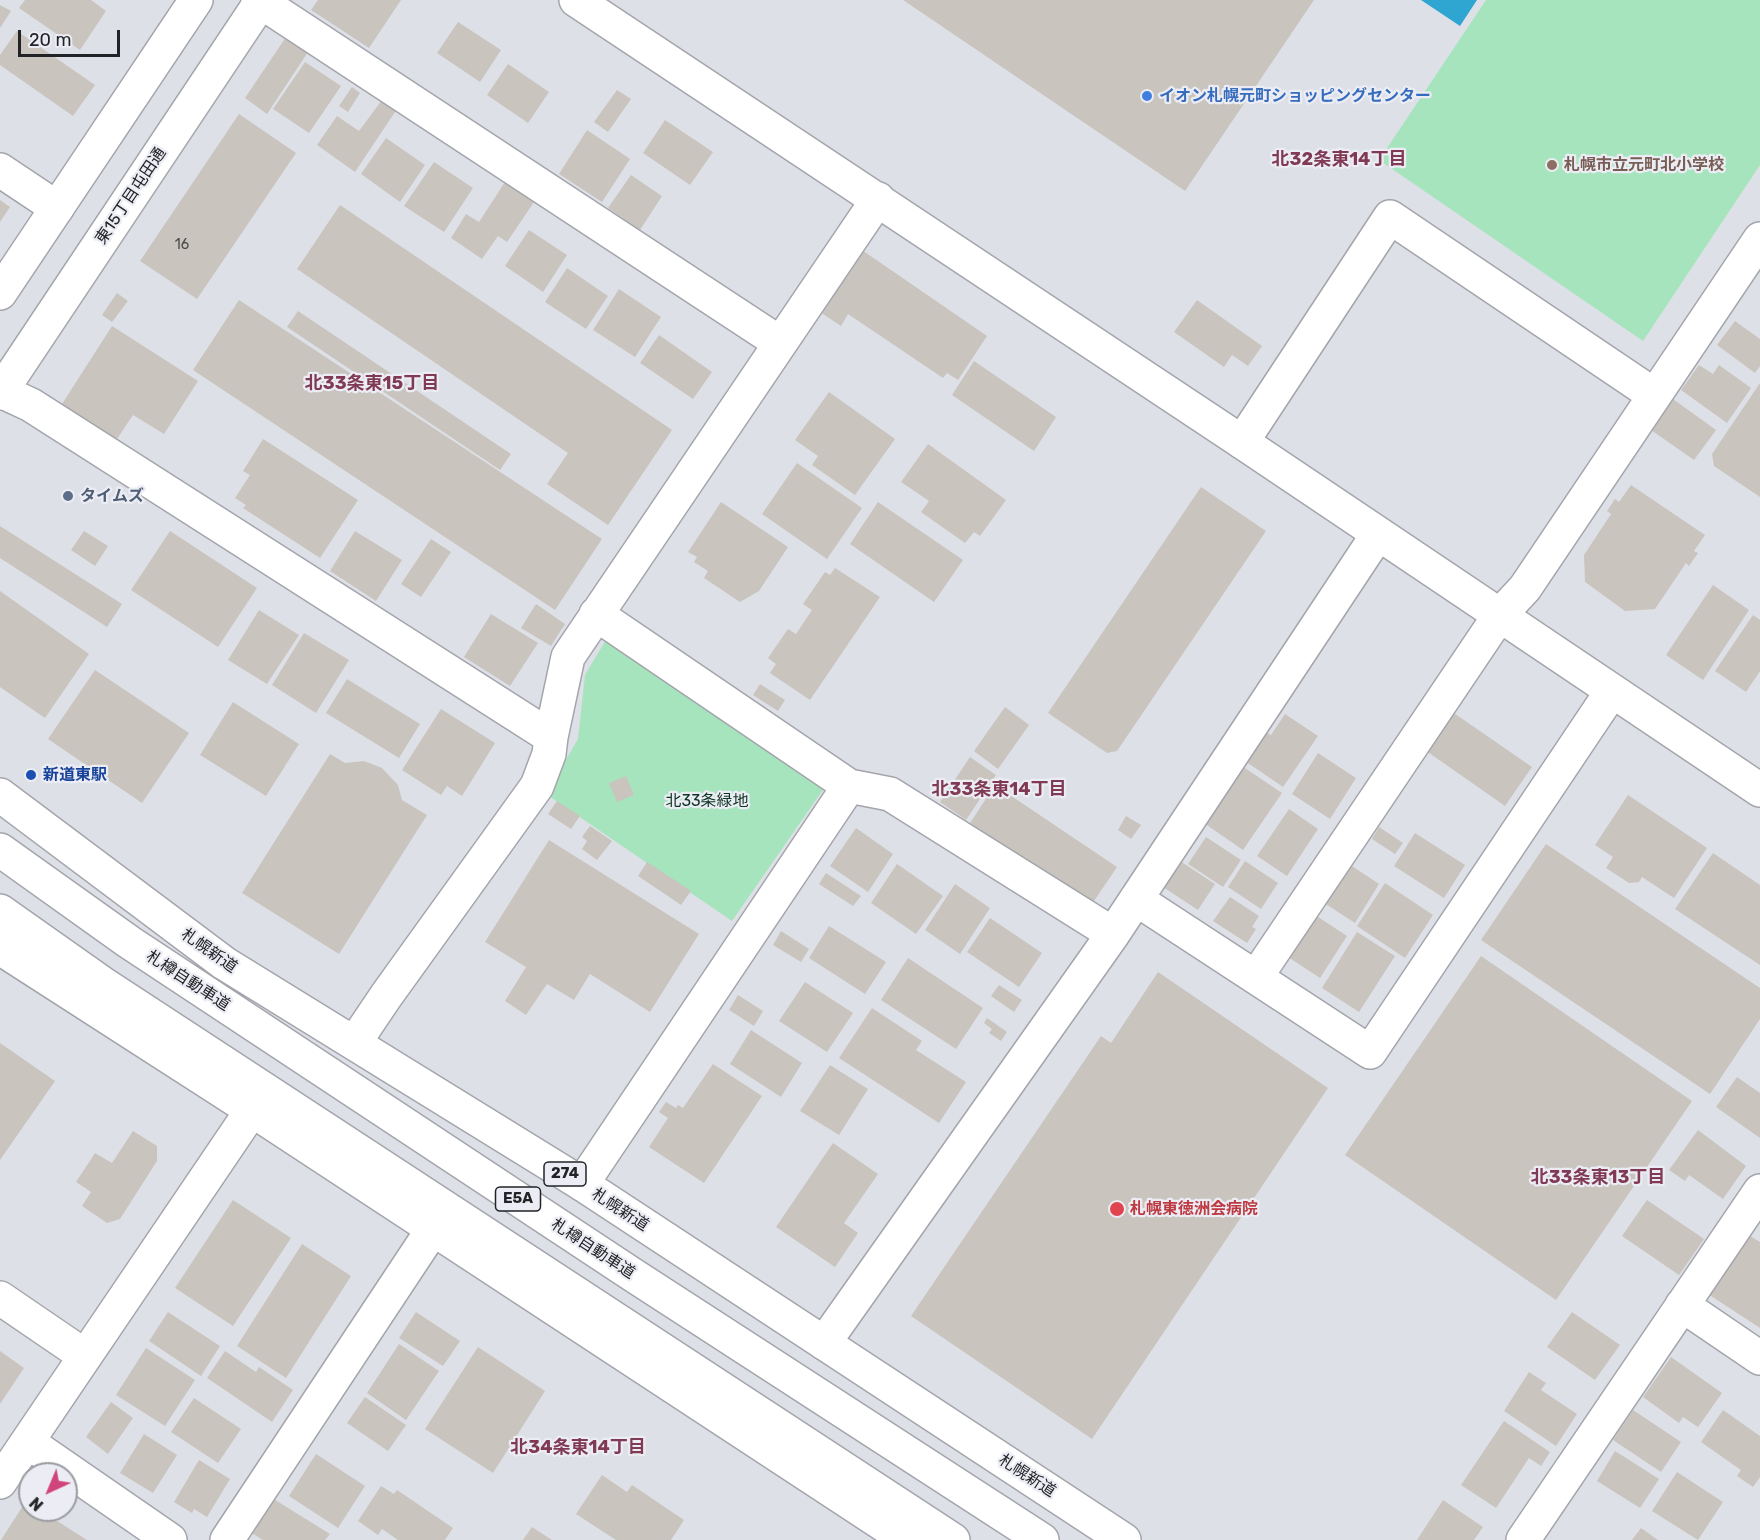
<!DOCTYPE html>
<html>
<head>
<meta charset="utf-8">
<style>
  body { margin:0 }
  #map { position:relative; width:1760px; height:1540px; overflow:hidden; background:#dee0e7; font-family:Rubik,sans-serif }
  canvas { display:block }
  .north { position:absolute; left:18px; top:1462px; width:60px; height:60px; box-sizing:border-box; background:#ecedf4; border:2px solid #9b9ca2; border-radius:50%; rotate:224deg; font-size:16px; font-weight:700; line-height:24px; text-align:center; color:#222326 }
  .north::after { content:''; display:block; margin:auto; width:21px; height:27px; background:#cf457c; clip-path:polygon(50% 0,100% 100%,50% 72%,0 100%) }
  .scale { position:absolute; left:18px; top:30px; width:102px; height:27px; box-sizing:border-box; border:3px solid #222326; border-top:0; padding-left:8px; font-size:18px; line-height:21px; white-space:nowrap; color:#222326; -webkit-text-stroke:4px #ecedf4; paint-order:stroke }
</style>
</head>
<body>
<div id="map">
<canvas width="1760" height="1540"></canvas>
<div class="north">N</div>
<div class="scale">20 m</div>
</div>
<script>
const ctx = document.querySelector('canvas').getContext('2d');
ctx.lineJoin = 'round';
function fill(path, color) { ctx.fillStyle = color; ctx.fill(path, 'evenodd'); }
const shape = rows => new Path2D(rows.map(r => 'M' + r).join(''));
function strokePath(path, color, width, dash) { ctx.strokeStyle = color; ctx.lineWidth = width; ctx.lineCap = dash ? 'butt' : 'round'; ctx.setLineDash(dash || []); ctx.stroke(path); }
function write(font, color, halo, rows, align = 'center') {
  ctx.font = font + ' Rubik,"Noto Sans JP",sans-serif'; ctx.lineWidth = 4.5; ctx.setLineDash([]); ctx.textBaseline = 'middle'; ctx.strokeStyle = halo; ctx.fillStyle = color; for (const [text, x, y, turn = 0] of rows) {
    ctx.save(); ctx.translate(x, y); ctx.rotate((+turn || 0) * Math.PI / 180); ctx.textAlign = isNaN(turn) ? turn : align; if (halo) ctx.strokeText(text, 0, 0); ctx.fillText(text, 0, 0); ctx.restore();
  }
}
const green = shape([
  [1486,0,1760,0,1760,165,1643,341,1379,160],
  [610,633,829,781,732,921,546,794,578,739,585,675]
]);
const water = shape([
  [1421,0,1477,0,1460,26]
]);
const building = shape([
  [25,0,91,0,106,11,80,50,19,8],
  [318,0,401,0,369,48,311,10],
  [903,0,1314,0,1185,191],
  [0,5,11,11,0,28],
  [458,22,501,50,480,82,437,53],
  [17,31,95,85,73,116,0,65,0,55],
  [286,37,308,52,267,114,245,98],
  [305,62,341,86,309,133,273,109],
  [508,64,549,92,528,123,487,95],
  [352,87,360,93,348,112,339,106],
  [617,90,631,99,608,132,594,122],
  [382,100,397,109,355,172,317,145,337,116,359,131],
  [239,114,296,153,197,299,140,261],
  [665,120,713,152,690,185,643,153],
  [587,130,630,159,602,202,559,174],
  [386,138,425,165,400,202,361,174],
  [434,162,473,188,444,232,404,206],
  [631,175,662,196,640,230,608,208],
  [505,182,534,202,507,242,498,236,482,259,451,238,466,214,479,222],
  [0,200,10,207,0,222],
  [340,205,672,430,608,525,547,484,568,453,297,269],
  [529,230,567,255,543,292,505,266],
  [859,248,987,336,958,380,947,373,943,378,848,314,841,326,817,310],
  [567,268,608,296,586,329,545,302],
  [619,289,661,317,635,357,593,330],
  [117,293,128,301,112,322,102,315],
  [239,300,602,539,555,610,193,370],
  [1197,300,1262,346,1248,366,1232,355,1224,367,1174,332],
  [298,311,511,454,500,470,287,327],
  [1735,321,1760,339,1760,366,1755,373,1717,345],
  [112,326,198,381,164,434,133,415,117,439,62,404],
  [659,335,712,372,693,399,640,363],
  [974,361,1056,417,1034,451,952,395],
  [1699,365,1713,374,1719,365,1751,388,1727,423,1681,390],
  [1760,383,1760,497,1714,466,1712,454],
  [829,392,895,439,855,495,812,465,818,456,795,440],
  [1673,399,1716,430,1694,460,1651,430],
  [263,439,358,500,320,558,243,508,246,505,235,498,250,475,243,471],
  [928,444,1006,500,980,536,974,532,965,543,921,512,929,501,901,482],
  [797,463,862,508,827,559,762,514],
  [1631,485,1705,535,1694,551,1698,553,1689,566,1686,563,1655,609,1625,611,1585,582,1584,555,1611,514,1607,511,1615,499,1619,502],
  [1201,487,1266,531,1117,751,1107,753,1048,713],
  [721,502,788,547,759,591,740,602,704,578,708,571,694,562,697,557,688,552],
  [878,502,963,560,934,602,850,544],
  [0,526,122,604,107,627,0,558],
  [84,531,108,546,95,566,71,550],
  [170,531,257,588,218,647,131,590],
  [355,531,402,560,376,601,330,571],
  [431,539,451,552,421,597,401,584],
  [835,568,880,597,810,700,770,673,776,664,768,658,788,629,796,634,812,610,803,604,825,572,830,575],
  [1713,585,1749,610,1703,680,1666,655],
  [0,591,89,654,45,718,0,687],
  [536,604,565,624,551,646,521,628],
  [259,610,299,635,267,684,228,660],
  [491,614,538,643,510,686,464,657],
  [1753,615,1760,620,1760,671,1746,692,1715,671],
  [304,633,349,660,316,713,272,685],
  [95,670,189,733,142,803,48,739],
  [347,679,420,724,399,758,326,713],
  [760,684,785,700,778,711,753,695],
  [233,702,299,744,266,796,200,755],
  [1005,707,1029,725,998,769,974,751],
  [441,709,495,743,462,796,447,786,441,795,402,770],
  [1448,709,1532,767,1505,806,1422,748],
  [1285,714,1318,736,1283,787,1242,759,1262,730,1271,735],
  [1318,753,1356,778,1330,819,1292,794],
  [330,754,345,763,364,761,382,768,398,785,402,800,427,815,339,954,242,893],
  [970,757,996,775,966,820,940,802],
  [1239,764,1282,793,1243,850,1201,821],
  [626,776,634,795,617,802,609,783],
  [995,785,1117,867,1092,904,970,823],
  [1628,795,1707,848,1674,898,1642,877,1639,882,1629,883,1606,868,1613,857,1595,845],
  [557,801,580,816,571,829,548,814],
  [1289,809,1318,829,1287,876,1257,856],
  [1126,816,1141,825,1131,839,1118,830],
  [590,826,612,841,597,860,582,849,587,841,582,837],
  [1379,827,1403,843,1395,854,1372,839],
  [856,828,893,854,868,892,830,866],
  [1415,833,1465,865,1444,898,1394,866],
  [1206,837,1241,860,1223,887,1188,864],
  [549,840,699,934,650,1012,590,974,574,1000,547,984,526,1015,505,1001,526,967,485,942],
  [1546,844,1760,988,1760,1019,1710,1094,1481,940],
  [1713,853,1760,885,1760,965,1675,909],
  [1180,861,1215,884,1198,910,1163,887],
  [1245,861,1278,883,1261,909,1228,887],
  [647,862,691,891,681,905,638,876],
  [1346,862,1379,884,1355,923,1321,901],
  [897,864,943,896,916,934,871,903],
  [826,873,861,896,853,906,819,884],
  [1385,883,1433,915,1405,958,1357,926],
  [955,884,990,908,960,954,925,930],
  [1230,897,1259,916,1252,927,1256,929,1247,943,1213,921],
  [1312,913,1347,936,1320,978,1285,955],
  [990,918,1042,953,1019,987,967,952],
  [829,926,886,962,865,994,809,958],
  [781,931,809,949,801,962,773,945],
  [1357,932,1395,956,1359,1012,1322,988],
  [1481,956,1692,1101,1556,1300,1345,1155],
  [908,958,983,1008,956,1049,881,1000],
  [1158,972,1328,1088,1092,1439,911,1316,1101,1036,1111,1043],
  [805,982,853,1013,827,1052,779,1021],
  [999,985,1022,1000,1014,1012,991,996],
  [738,995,763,1011,754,1026,729,1010],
  [872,1008,922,1041,916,1050,966,1082,939,1123,839,1058],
  [987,1018,1007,1032,1001,1041,989,1033,992,1029,984,1023],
  [751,1030,802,1063,781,1097,730,1064],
  [0,1043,55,1081,0,1160],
  [713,1064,762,1096,704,1183,649,1147,668,1118,659,1112,666,1102,676,1108,678,1105,683,1108],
  [830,1065,868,1089,839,1135,800,1111],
  [1737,1077,1760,1093,1760,1138,1716,1107],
  [1698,1130,1746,1166,1723,1199,1689,1175,1685,1181,1669,1170],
  [133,1131,157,1146,157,1161,120,1219,107,1223,82,1206,91,1192,76,1182,95,1153,112,1163],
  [833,1143,878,1174,844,1223,858,1233,835,1267,776,1227],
  [233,1200,291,1238,233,1326,175,1288],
  [1647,1200,1704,1239,1679,1275,1622,1236],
  [1747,1234,1760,1242,1760,1328,1708,1294],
  [302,1244,351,1276,286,1378,237,1346],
  [168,1312,220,1346,201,1376,149,1341],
  [416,1312,460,1341,443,1366,399,1338],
  [1572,1312,1620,1345,1595,1380,1547,1347],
  [399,1344,439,1371,406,1420,367,1393],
  [478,1347,545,1391,493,1473,425,1429],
  [146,1348,195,1380,165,1426,116,1395],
  [0,1351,24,1368,0,1404],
  [225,1351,256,1372,259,1367,293,1390,272,1422,207,1378],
  [1671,1357,1722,1393,1698,1427,1683,1417,1679,1423,1643,1397],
  [1529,1372,1546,1383,1541,1390,1577,1414,1556,1446,1504,1411],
  [365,1397,406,1425,388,1451,347,1423],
  [194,1398,241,1429,218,1463,171,1432],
  [111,1402,133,1418,108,1454,86,1437],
  [1633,1410,1681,1442,1661,1472,1613,1440],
  [1723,1410,1760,1436,1760,1477,1753,1487,1737,1476,1741,1470,1701,1442],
  [1504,1421,1550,1452,1541,1466,1529,1458,1496,1508,1461,1485],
  [144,1434,177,1455,153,1493,120,1473],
  [1615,1451,1659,1479,1640,1508,1597,1481],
  [316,1454,365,1486,338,1528,289,1496],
  [199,1460,230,1479,207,1517,194,1509,192,1513,174,1502],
  [1677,1472,1723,1502,1698,1540,1652,1511],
  [602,1475,627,1492,632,1485,684,1520,671,1540,616,1540,576,1514],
  [381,1486,394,1494,397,1490,453,1528,445,1540,398,1540,382,1529,378,1535,358,1521],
  [272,1498,330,1534,325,1540,263,1540,250,1532],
  [1443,1500,1483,1527,1474,1540,1417,1540],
  [26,1501,30,1503,30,1510,40,1510,87,1540,1,1540],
  [532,1527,552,1540,523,1540],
  [1641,1528,1658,1540,1632,1540]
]);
const street = shape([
  [258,0,780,343],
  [0,170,57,208],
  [1,391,31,405,551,737],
  [1242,442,1390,217,1654,395],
  [596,614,849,786,890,794,1113,934],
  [1136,899,1370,1052,1612,691],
  [1256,977,1499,616,1525,588,1760,239],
  [355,1042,386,996,537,786,549,754,551,737,568,657,878,199],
  [582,1184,849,786],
  [0,1298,85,1356],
  [1682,1305,1760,1358],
  [824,1343,1113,934,1378,534],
  [28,1442,170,1540],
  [0,1482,252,1110],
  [227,1540,433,1229],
  [1523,1540,1760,1191]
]);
const secondary = shape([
  [576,0,1242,442,1760,790],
  [0,293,196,0],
  [0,393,262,0]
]);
const highway = shape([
  [0,795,224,963,582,1184,1124,1540],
  [0,850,129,942,633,1275,1042,1540],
  [0,911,102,983,953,1540],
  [0,948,252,1110,907,1540]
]);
const markers = [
  [1147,96,6,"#3f7fe0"],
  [1552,165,6,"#8d6e63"],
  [68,496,6,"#5c6f8a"],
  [31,775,6,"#1a4fb4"],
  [1117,1209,8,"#e0444e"]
];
const numberNames = [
  ["16",182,245]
];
const shields = [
  [565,1174,42],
  [518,1199,45]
];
const shieldNames = [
  ["274",565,1174],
  ["E5A",518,1199]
];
const shopNames = [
  ["イオン札幌元町ショッピングセンター",1159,96]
];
const educationNames = [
  ["札幌市立元町北小学校",1564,165]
];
const streetNames = [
  ["東15丁目屯田通",131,196,-56],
  ["札幌新道",209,951,35],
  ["札樽自動車道",188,981,33],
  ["札幌新道",620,1210,33],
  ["札樽自動車道",593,1249,33],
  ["札幌新道",1027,1476,33]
];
const serviceNames = [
  ["タイムズ",80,496]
];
const transitNames = [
  ["新道東駅",43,775]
];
const parkNames = [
  ["北33条緑地",707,801]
];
const healthNames = [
  ["札幌東徳洲会病院",1130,1209]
];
const neighbourhoodNames = [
  ["北32条東14丁目",1339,160],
  ["北33条東15丁目",372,384],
  ["北33条東14丁目",999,790],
  ["北33条東13丁目",1598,1178],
  ["北34条東14丁目",578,1448]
];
fill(green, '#a5e4bd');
fill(water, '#2fa6d1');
fill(building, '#c9c4be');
strokePath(street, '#a4a5ac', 36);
strokePath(secondary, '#a4a5ac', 36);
strokePath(highway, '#a4a5ac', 36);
strokePath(street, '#fff', 33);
strokePath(secondary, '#fff', 33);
strokePath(highway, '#fff', 33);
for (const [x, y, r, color] of markers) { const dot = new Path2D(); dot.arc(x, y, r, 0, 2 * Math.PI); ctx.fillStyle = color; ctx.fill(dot); strokePath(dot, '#ecedf4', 2); }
write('14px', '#4c4b4c', null, numberNames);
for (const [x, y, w] of shields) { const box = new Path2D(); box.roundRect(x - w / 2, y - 12, w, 24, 4.5); ctx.fillStyle = '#ecedf4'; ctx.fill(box); strokePath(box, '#222326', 1.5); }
write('bold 15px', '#222326', null, shieldNames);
write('bold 16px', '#366cbe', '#ecedf4', shopNames, 'left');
write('bold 16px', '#785e54', '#ecedf4', educationNames, 'left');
write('16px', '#222326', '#ecedf4', streetNames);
write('bold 16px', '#4e5e75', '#ecedf4', serviceNames, 'left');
write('bold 16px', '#164399', '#ecedf4', transitNames, 'left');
write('16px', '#0c3520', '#ecedf4', parkNames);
write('bold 16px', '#be3a42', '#ecedf4', healthNames, 'left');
write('bold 18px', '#803a53', '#ecedf4', neighbourhoodNames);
</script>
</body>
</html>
